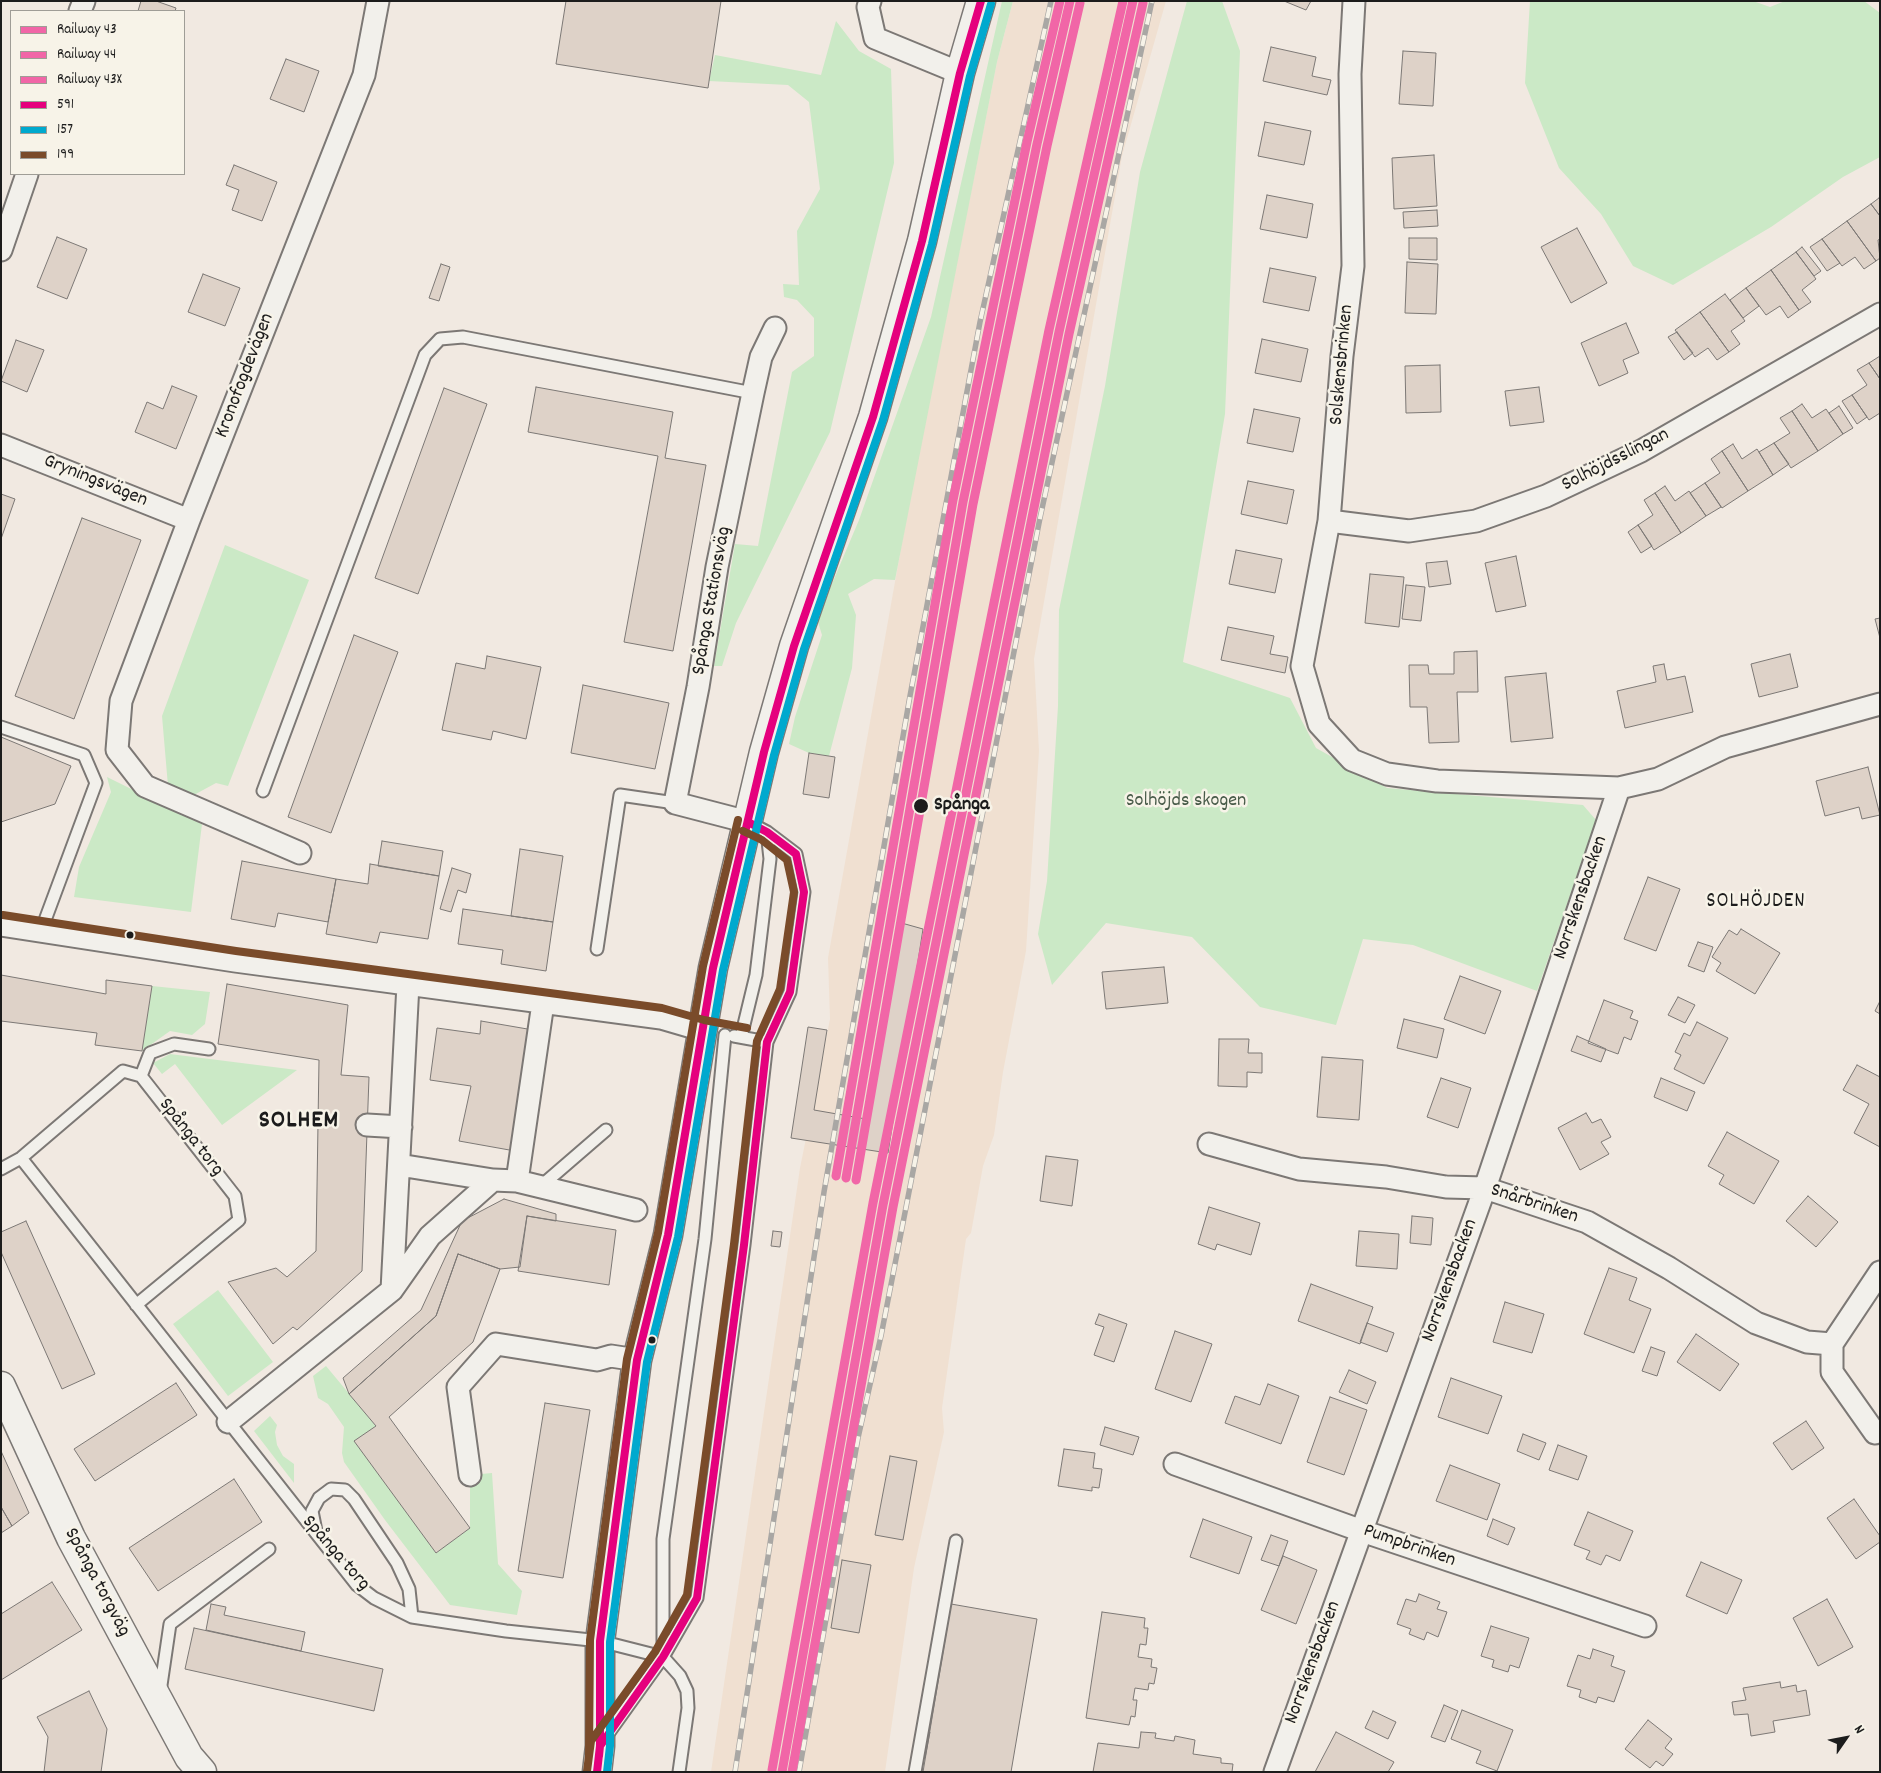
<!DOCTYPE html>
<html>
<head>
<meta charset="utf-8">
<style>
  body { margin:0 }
  #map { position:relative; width:1881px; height:1773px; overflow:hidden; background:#f1e9e1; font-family:Dekko,sans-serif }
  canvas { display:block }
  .frame { position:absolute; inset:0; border:2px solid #1c1c1c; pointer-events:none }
  .legend { position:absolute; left:10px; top:10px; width:175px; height:165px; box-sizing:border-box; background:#f7f3e8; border:1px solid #9f9d96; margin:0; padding:6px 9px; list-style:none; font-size:15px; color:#1c1c1c }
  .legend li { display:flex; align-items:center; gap:10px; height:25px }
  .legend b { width:25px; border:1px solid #9f9d96 }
  .north { position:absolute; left:1821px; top:1713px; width:50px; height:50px; -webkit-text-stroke:4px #f7f3e8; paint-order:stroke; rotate:57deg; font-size:14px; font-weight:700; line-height:20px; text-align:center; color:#1c1c1c }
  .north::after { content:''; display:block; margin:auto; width:18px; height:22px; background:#1c1c1c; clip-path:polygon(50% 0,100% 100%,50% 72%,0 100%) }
</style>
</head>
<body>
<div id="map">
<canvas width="1881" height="1773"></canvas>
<div class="frame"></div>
<ul class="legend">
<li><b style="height:6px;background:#f166a7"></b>Railway 43</li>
<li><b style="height:6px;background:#f166a7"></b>Railway 44</li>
<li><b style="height:6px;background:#f166a7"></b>Railway 43X</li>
<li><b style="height:6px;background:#e5007d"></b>591</li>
<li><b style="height:6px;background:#00a9ce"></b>157</li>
<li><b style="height:6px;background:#7a4b2a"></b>199</li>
</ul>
<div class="north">N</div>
</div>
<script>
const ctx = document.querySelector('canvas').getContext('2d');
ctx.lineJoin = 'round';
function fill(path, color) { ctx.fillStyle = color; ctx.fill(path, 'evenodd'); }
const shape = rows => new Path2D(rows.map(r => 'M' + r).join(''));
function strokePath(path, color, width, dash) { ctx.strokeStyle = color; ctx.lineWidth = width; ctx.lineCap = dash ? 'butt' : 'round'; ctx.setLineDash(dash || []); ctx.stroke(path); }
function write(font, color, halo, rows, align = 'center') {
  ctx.font = font + ' Dekko,sans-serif'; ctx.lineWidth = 5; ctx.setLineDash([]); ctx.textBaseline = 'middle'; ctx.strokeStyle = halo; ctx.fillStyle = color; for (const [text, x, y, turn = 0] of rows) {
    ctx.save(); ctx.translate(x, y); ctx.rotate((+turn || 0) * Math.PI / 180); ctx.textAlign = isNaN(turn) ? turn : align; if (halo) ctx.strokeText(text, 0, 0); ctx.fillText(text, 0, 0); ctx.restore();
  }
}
const built = shape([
  [1013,1,1166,1,1122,156,1034,659,1039,751,1026,951,1003,1072,994,1135,983,1166,971,1233,966,1239,942,1408,944,1432,914,1568,885,1772,711,1772,800,1168,830,1019,828,958,911,492,997,62]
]);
const green = shape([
  [1002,1,1013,1,997,62,895,580,874,579,848,594,856,615,852,668,829,756,809,753,789,744,795,717,822,635,817,619,859,520,931,317],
  [1187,1,1222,1,1240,51,1225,414,1183,662,1290,698,1316,748,1387,788,1583,805,1596,820,1537,991,1413,945,1363,939,1336,1025,1260,1007,1192,937,1106,923,1052,985,1038,934,1047,881,1058,706,1059,610,1105,386,1140,172],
  [1530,1,1753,1,1770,7,1785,1,1864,1,1880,13,1880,157,1843,177,1771,227,1673,285,1633,266,1601,214,1559,168,1525,83],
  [836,21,859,51,891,69,894,163,830,432,736,623,722,666,714,666,735,544,758,546,792,372,814,356,814,318,797,300,784,297,783,284,799,285,797,231,820,189,809,102,788,85,709,81,715,55,821,75],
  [225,545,309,580,228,786,216,783,192,796,168,786,162,716],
  [107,777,202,824,191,912,74,897,79,867,111,792],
  [152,986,210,992,205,1024,192,1035,170,1031,142,1051],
  [170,1054,297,1070,222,1125,175,1064,162,1074,153,1063],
  [218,1290,273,1362,228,1396,173,1324],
  [326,1366,376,1426,355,1442,436,1553,470,1528,470,1475,492,1473,498,1564,522,1591,517,1615,450,1605,385,1520,344,1462,342,1453,344,1427,328,1404,318,1398,313,1376],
  [270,1416,277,1425,275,1432,277,1445,283,1456,294,1464,294,1483,254,1431]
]);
const building = shape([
  [141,1,156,1,176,8,175,11,138,11,141,1],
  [566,1,721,1,708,88,556,64,566,1],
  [1284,1,1311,1,1306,10,1284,1],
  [1271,47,1316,57,1312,76,1331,80,1327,95,1263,81,1271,47],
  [1403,51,1436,53,1433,106,1399,104,1403,51],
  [286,59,319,71,304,112,270,99,286,59],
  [1265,122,1311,131,1304,165,1258,156,1265,122],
  [1434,155,1437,206,1394,209,1392,158,1434,155],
  [234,165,277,182,262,221,232,210,239,190,226,185,234,165],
  [1267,195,1313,204,1307,238,1260,229,1267,195],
  [1879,198,1880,199,1880,216,1871,204,1879,198],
  [1871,204,1880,216,1880,239,1878,240,1880,258,1876,261,1847,221,1871,204],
  [1437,210,1438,226,1404,228,1403,212,1437,210],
  [1847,221,1876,261,1864,269,1855,257,1842,266,1822,239,1847,221],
  [1577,228,1607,283,1571,303,1541,247,1577,228],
  [57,237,87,249,67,299,37,287,57,237],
  [1409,238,1437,238,1437,260,1409,259,1409,238],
  [1822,239,1840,263,1827,271,1810,247,1822,239],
  [1802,247,1821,271,1814,276,1796,252,1802,247],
  [1796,252,1816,279,1802,290,1811,302,1799,310,1771,270,1796,252],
  [1407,262,1438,264,1436,314,1405,313,1407,262],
  [441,264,450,267,439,301,429,298,441,264],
  [1270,268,1316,277,1309,311,1263,302,1270,268],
  [1771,270,1799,310,1788,318,1780,306,1766,315,1746,288,1771,270],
  [203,274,240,288,225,326,188,312,203,274],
  [1746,288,1759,306,1743,318,1730,300,1746,288],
  [1725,294,1745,321,1731,331,1740,344,1729,352,1700,312,1725,294],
  [1700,312,1729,352,1717,360,1708,348,1695,357,1675,330,1700,312],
  [1626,323,1639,353,1623,360,1628,373,1599,386,1581,343,1626,323],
  [1677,332,1693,353,1684,360,1668,337,1677,332],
  [1262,339,1308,349,1301,382,1255,373,1262,339],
  [16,340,44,350,27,392,1,381,16,340],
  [1880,356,1880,379,1869,363,1880,356],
  [1869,363,1880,379,1880,413,1869,420,1852,395,1867,385,1857,370,1869,363],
  [1440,365,1441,412,1406,413,1405,366,1440,365],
  [172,386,197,396,176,449,135,432,147,402,163,409,172,386],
  [536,387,673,412,665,458,706,465,673,651,624,642,658,456,528,432,536,387],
  [1539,387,1544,422,1510,426,1505,391,1539,387],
  [444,388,487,404,418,594,375,578,444,388],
  [1852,395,1867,417,1857,424,1842,401,1852,395],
  [1802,404,1812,418,1826,409,1843,434,1818,451,1792,411,1802,404],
  [1839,406,1853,428,1843,434,1829,413,1839,406],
  [1254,409,1300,418,1293,452,1247,443,1254,409],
  [1792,411,1818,451,1791,468,1774,443,1790,433,1780,418,1792,411],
  [1774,443,1789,464,1773,475,1759,452,1774,443],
  [1733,444,1742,459,1757,449,1773,475,1748,491,1722,451,1733,444],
  [1722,451,1748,491,1722,508,1705,483,1720,473,1711,459,1722,451],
  [1248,481,1294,490,1287,524,1241,514,1248,481],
  [1705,483,1721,507,1706,516,1690,493,1705,483],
  [1665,486,1675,501,1689,491,1706,516,1681,533,1655,493,1665,486],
  [1655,493,1681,533,1654,550,1638,525,1653,515,1644,500,1655,493],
  [1,494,15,499,1,539,1,494],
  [82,518,141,540,74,719,15,696,82,518],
  [1638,525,1652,546,1641,553,1628,532,1638,525],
  [1236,550,1282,559,1275,593,1229,584,1236,550],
  [1516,556,1526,606,1496,612,1485,563,1516,556],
  [1447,561,1451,584,1429,587,1426,563,1447,561],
  [1370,574,1404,577,1399,627,1365,623,1370,574],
  [1406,585,1425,587,1421,621,1402,619,1406,585],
  [1880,618,1880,638,1875,619,1880,618],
  [1228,627,1274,636,1270,654,1288,657,1285,673,1221,660,1228,627],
  [354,635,398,652,331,833,288,817,354,635],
  [1477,651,1478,692,1457,692,1459,742,1429,743,1427,707,1410,707,1409,665,1428,665,1429,674,1454,674,1454,652,1477,651],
  [1790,654,1798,687,1759,697,1751,664,1790,654],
  [487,656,541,667,526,739,493,731,491,740,442,730,456,663,485,669,487,656],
  [1664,664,1667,680,1685,676,1693,712,1625,728,1617,691,1656,682,1653,666,1664,664],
  [1546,673,1553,738,1511,742,1505,677,1546,673],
  [583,685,669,703,655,769,571,753,583,685],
  [1,737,71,766,55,804,1,822,1,737],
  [809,753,835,757,829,798,803,794,809,753],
  [1868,767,1880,815,1862,819,1859,807,1825,816,1816,781,1868,767],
  [382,841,443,851,439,876,378,866,382,841],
  [520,849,563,856,553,922,511,916,520,849],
  [242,861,336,879,328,922,278,913,275,927,231,919,242,861],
  [370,864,439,876,428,939,380,932,377,943,326,934,336,879,368,884,370,864],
  [452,868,471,874,466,893,458,890,451,912,440,909,452,868],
  [1648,877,1680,889,1656,951,1624,939,1648,877],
  [463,909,553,922,546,971,501,964,503,950,458,944,463,909],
  [898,922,923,929,888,1153,791,1138,808,1027,827,1030,814,1110,866,1119,898,922],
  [1741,929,1780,953,1755,994,1716,971,1721,963,1712,957,1729,930,1737,935,1741,929],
  [1698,942,1713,947,1704,972,1688,966,1698,942],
  [1164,967,1168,1003,1106,1009,1102,972,1164,967],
  [1,975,106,994,106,980,152,986,142,1051,95,1045,97,1033,1,1021,1,975],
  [1460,976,1501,991,1485,1034,1444,1019,1460,976],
  [227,984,348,1005,341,1075,369,1077,362,1271,297,1330,293,1327,273,1344,228,1282,276,1268,287,1277,316,1251,319,1060,218,1044,227,984],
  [1678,997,1695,1005,1685,1023,1668,1015,1678,997],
  [1604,1000,1633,1011,1630,1018,1638,1021,1631,1040,1624,1037,1618,1054,1588,1043,1604,1000],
  [1880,1001,1880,1014,1875,1011,1880,1001],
  [1404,1019,1444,1029,1437,1058,1397,1048,1404,1019],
  [481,1021,539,1031,515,1151,459,1141,471,1086,430,1080,437,1028,480,1034,481,1021],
  [1697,1022,1728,1038,1704,1084,1674,1069,1681,1055,1675,1052,1684,1033,1690,1036,1697,1022],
  [1577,1036,1606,1049,1601,1062,1571,1051,1577,1036],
  [1219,1039,1249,1039,1248,1053,1262,1053,1262,1073,1247,1072,1247,1087,1218,1086,1219,1039],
  [1322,1057,1363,1060,1359,1120,1317,1117,1322,1057],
  [1857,1065,1880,1077,1880,1147,1854,1133,1869,1104,1843,1090,1857,1065],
  [1441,1078,1471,1088,1458,1128,1427,1117,1441,1078],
  [1661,1078,1695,1092,1687,1111,1654,1097,1661,1078],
  [1586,1113,1592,1123,1601,1119,1611,1137,1601,1142,1609,1154,1580,1170,1558,1128,1586,1113],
  [1727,1132,1779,1161,1754,1204,1719,1184,1724,1175,1708,1166,1727,1132],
  [1046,1156,1078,1160,1072,1206,1040,1201,1046,1156],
  [1808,1196,1838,1222,1816,1247,1786,1221,1808,1196],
  [504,1199,556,1214,556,1221,527,1216,520,1267,500,1269,458,1254,436,1316,349,1394,343,1378,421,1310,462,1221,504,1199],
  [1209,1207,1260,1223,1251,1255,1217,1244,1215,1250,1198,1244,1209,1207],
  [527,1216,616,1230,609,1285,518,1271,527,1216],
  [1412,1216,1433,1218,1431,1245,1410,1243,1412,1216],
  [26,1221,95,1374,62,1389,1,1252,1,1232,26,1221],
  [773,1231,782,1232,780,1247,771,1246,773,1231],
  [1359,1231,1399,1234,1397,1269,1356,1266,1359,1231],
  [458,1254,500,1269,473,1342,389,1417,470,1528,436,1553,354,1441,376,1426,349,1394,436,1316,458,1254],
  [1609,1268,1637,1278,1629,1300,1651,1309,1634,1353,1584,1334,1609,1268],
  [1311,1284,1373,1307,1360,1344,1298,1321,1311,1284],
  [1505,1302,1544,1314,1532,1353,1493,1342,1505,1302],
  [1099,1314,1127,1324,1114,1362,1094,1355,1104,1327,1095,1324,1099,1314],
  [1367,1323,1394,1333,1387,1352,1360,1342,1367,1323],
  [1175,1331,1212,1344,1191,1402,1155,1389,1175,1331],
  [1696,1334,1739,1364,1720,1391,1677,1362,1696,1334],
  [1651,1347,1665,1352,1657,1376,1642,1371,1651,1347],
  [1349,1370,1376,1382,1367,1404,1339,1392,1349,1370],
  [1451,1378,1502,1396,1488,1434,1438,1417,1451,1378],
  [176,1383,197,1415,95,1481,74,1449,176,1383],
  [1268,1384,1299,1396,1281,1444,1225,1423,1235,1396,1260,1405,1268,1384],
  [1330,1397,1367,1410,1344,1475,1307,1462,1330,1397],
  [545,1403,590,1410,563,1578,518,1571,545,1403],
  [1806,1421,1824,1448,1792,1470,1773,1443,1806,1421],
  [1105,1427,1139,1437,1133,1455,1100,1445,1105,1427],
  [1523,1434,1546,1443,1539,1460,1517,1451,1523,1434],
  [1558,1445,1587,1456,1578,1480,1549,1470,1558,1445],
  [1064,1449,1095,1453,1093,1468,1102,1469,1099,1488,1092,1487,1092,1491,1058,1486,1064,1449],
  [1,1451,29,1513,12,1526,1,1507,1,1451],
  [890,1456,917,1461,903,1540,875,1535,890,1456],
  [1450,1465,1500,1484,1487,1520,1436,1501,1450,1465],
  [234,1479,262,1522,158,1591,129,1548,234,1479],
  [1854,1499,1880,1536,1880,1542,1856,1559,1827,1518,1854,1499],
  [1,1507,12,1526,1,1533,1,1507],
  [1588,1512,1633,1531,1620,1561,1606,1555,1601,1565,1586,1559,1590,1551,1574,1545,1588,1512],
  [1203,1519,1252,1537,1239,1574,1190,1557,1203,1519],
  [1493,1519,1515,1528,1508,1545,1487,1536,1493,1519],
  [1271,1535,1288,1541,1279,1566,1261,1560,1271,1535],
  [1283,1556,1317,1570,1296,1624,1261,1610,1283,1556],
  [842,1560,871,1565,859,1633,831,1628,842,1560],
  [1701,1562,1742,1580,1727,1614,1686,1596,1701,1562],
  [52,1582,82,1630,1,1680,1,1614,52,1582],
  [1419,1594,1440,1602,1437,1609,1447,1612,1438,1637,1427,1632,1424,1640,1409,1634,1411,1629,1397,1624,1406,1599,1416,1602,1419,1594],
  [1827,1599,1853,1647,1818,1666,1793,1618,1827,1599],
  [211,1604,226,1607,224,1615,305,1632,301,1651,206,1630,211,1604],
  [951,1604,1037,1619,1011,1772,923,1772,951,1604],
  [1102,1612,1145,1618,1144,1628,1148,1628,1146,1645,1140,1644,1138,1657,1152,1659,1151,1667,1157,1668,1154,1684,1149,1683,1148,1690,1135,1688,1133,1700,1137,1700,1135,1717,1131,1716,1129,1725,1086,1718,1102,1612],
  [1491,1626,1529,1638,1519,1668,1510,1665,1508,1672,1492,1667,1494,1660,1481,1656,1491,1626],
  [194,1628,383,1669,374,1711,185,1669,194,1628],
  [1593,1649,1614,1656,1611,1666,1625,1671,1614,1702,1598,1697,1596,1703,1579,1697,1581,1690,1567,1686,1578,1655,1590,1659,1593,1649],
  [1780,1682,1781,1688,1796,1685,1797,1692,1806,1690,1810,1715,1773,1721,1775,1732,1751,1736,1748,1714,1734,1715,1732,1702,1746,1700,1743,1688,1780,1682],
  [89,1691,107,1729,101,1772,44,1772,48,1737,37,1717,89,1691],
  [1444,1705,1458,1711,1445,1742,1431,1737,1444,1705],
  [1462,1710,1513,1730,1497,1771,1476,1763,1481,1751,1451,1739,1462,1710],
  [1373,1711,1396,1722,1388,1739,1365,1728,1373,1711],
  [1648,1720,1672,1739,1665,1748,1673,1754,1663,1766,1656,1761,1650,1768,1625,1749,1648,1720],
  [917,1729,930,1732,925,1758,912,1755,917,1729],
  [1141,1732,1156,1733,1155,1738,1174,1741,1175,1736,1195,1740,1193,1754,1221,1758,1221,1763,1233,1764,1232,1772,1093,1772,1098,1743,1139,1748,1141,1732],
  [1336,1732,1394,1762,1388,1772,1315,1772,1336,1732]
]);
const lane = shape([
  [1,727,84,755,96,783,41,931],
  [263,791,425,355,440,339,463,337,753,393],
  [597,949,620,795,675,803],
  [734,1036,767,1042],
  [741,1037,756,975,770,859,767,832],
  [141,1076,150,1053,174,1044,209,1049],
  [21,1158,357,1585,374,1598,412,1617,506,1631,600,1641,663,1657,680,1676,687,1691,688,1708,679,1772],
  [1,1169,21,1158,123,1071,141,1076,235,1196,239,1220,136,1305],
  [540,1187,606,1130],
  [316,1531,312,1511,319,1498,331,1489,345,1490,354,1499,397,1563,409,1589,412,1617],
  [663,1655,663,1539,705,1239,725,1035],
  [160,1692,170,1624,269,1549],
  [605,1738,663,1657,697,1598,744,1245,767,1042,790,992,804,892,796,854,767,832,748,822],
  [915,1772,956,1541]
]);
const street = shape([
  [870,1,868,7,875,38,960,73],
  [1354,1,1350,74,1353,266,1342,356,1329,521,1302,666,1319,724,1352,760,1387,774,1437,781,1619,788],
  [80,11,84,1],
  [1,250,27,174],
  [1,445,189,520],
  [1329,521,1409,531,1476,521,1546,496,1641,451,1880,314],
  [748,822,675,803,698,687,717,567,753,393,761,357,775,328],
  [300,853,145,786,117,750,121,701,189,520,364,75,378,1],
  [1,925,235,961,661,1018,702,1030],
  [367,1125,401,1127],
  [1209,1144,1299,1169,1386,1177,1446,1187,1485,1188,1587,1222,1669,1268,1756,1323,1807,1342,1832,1344],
  [399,1165,493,1180],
  [517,1181,543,1003],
  [392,1290,408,984],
  [228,1422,392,1290,430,1236,493,1180,517,1181,636,1210],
  [1875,1433,1832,1372,1832,1344,1880,1272],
  [1175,1464,1362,1531,1645,1626],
  [470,1475,458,1387,496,1344,597,1360,611,1356,637,1360],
  [1275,1772,1485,1188,1619,788,1658,779,1725,747,1880,704]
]);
const secondary = shape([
  [1,1386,71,1538,189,1757,202,1772],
  [597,1772,600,1746,600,1641,637,1360,668,1235,713,968,764,752,794,646,873,417,922,241,960,73,981,1]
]);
const rail = shape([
  [735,1772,824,1192,910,696,980,322,1051,1],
  [799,1772,858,1438,881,1336,1040,518,1152,1]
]);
const bus1 = shape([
  [599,1756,600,1746,663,1657,697,1598,744,1245,767,1042,790,992,804,892,796,854,767,832,748,822],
  [597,1772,600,1746,600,1641,637,1360,668,1235,713,968,764,752,794,646,873,417,922,241,960,73,981,1]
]);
const bus2 = shape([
  [607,1772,610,1746,610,1642,647,1362,678,1237,723,970,774,755,804,649,883,420,932,244,970,76,991,4]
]);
const bus3 = shape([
  [3,915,236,951,662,1008,704,1020,747,1028],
  [589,1755,590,1640,627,1359,658,1233,703,966,738,820],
  [587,1771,591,1741,655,1652,687,1595,734,1244,757,1041,780,989,794,892,787,860,762,840,743,831]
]);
const rail1 = shape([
  [846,1178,963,502,1037,144,1070,1],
  [782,1772,883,1205,1059,332,1133,1]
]);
const rail2 = shape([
  [856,1180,973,504,1047,146,1080,3],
  [792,1772,893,1207,1069,334,1143,3]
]);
const rail3 = shape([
  [836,1176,953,500,1027,142,1060,1],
  [772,1770,873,1203,1049,330,1123,1]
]);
const markers = [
  [921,806,8,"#1c1c1c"],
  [130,935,4.5,"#1c1c1c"],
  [652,1340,4.5,"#1c1c1c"]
];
const streetNames = [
  ["Solskensbrinken",1343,365,-85],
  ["Kronofogdevägen",246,376,-69],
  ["Solhöjdsslingan",1616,461,-27],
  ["Gryningsvägen",95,482,22],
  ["Spånga Stationsväg",713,601,-80],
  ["Norrskensbacken",1582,898,-71],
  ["Spånga torg",190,1138,52],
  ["Snårbrinken",1534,1205,18],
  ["Norrskensbacken",1451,1281,-70],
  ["Pumpbrinken",1409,1547,19],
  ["Spånga torg",335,1554,49],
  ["Spånga torgväg",96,1583,62],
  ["Norrskensbacken",1314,1663,-70]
];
const parkNames = [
  ["Solhöjds skogen",1186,802]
];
const stopNames = [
  ["Spånga",934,806]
];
const neighbourhoodNames = [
  ["SOLHÖJDEN",1756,903]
];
const districtNames = [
  ["SOLHEM",299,1123]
];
fill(built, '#f0e0d1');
fill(green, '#cbe9c6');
fill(building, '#ded2c8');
strokePath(building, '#7c7875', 1);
strokePath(lane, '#7c7875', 15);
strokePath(street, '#7c7875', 25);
strokePath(secondary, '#7c7875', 31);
strokePath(lane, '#f2f0eb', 11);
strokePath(street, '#f2f0eb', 21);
strokePath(secondary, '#f2f0eb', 28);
strokePath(rail, '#a9a7a4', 5.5);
strokePath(rail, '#f7f3e8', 4, [11]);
strokePath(bus1, '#e5007d', 8);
strokePath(bus2, '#00a9ce', 8);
strokePath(bus3, '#7a4b2a', 8);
strokePath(rail1, '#f166a7', 9);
strokePath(rail2, '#f166a7', 9);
strokePath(rail3, '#f166a7', 9);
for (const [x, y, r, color] of markers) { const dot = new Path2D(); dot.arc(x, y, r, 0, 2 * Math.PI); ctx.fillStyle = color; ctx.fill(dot); strokePath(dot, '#f7f3e8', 2); }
write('20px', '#1c1c1c', '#f7f3e8', streetNames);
write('20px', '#475a48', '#f7f3e8', parkNames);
write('bold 20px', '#1c1c1c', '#f7f3e8', stopNames, 'left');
ctx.letterSpacing = '1px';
write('21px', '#1c1c1c', '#f7f3e8', neighbourhoodNames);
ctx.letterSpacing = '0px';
ctx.letterSpacing = '1px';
write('bold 25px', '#1c1c1c', '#f7f3e8', districtNames);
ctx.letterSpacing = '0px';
</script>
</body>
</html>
